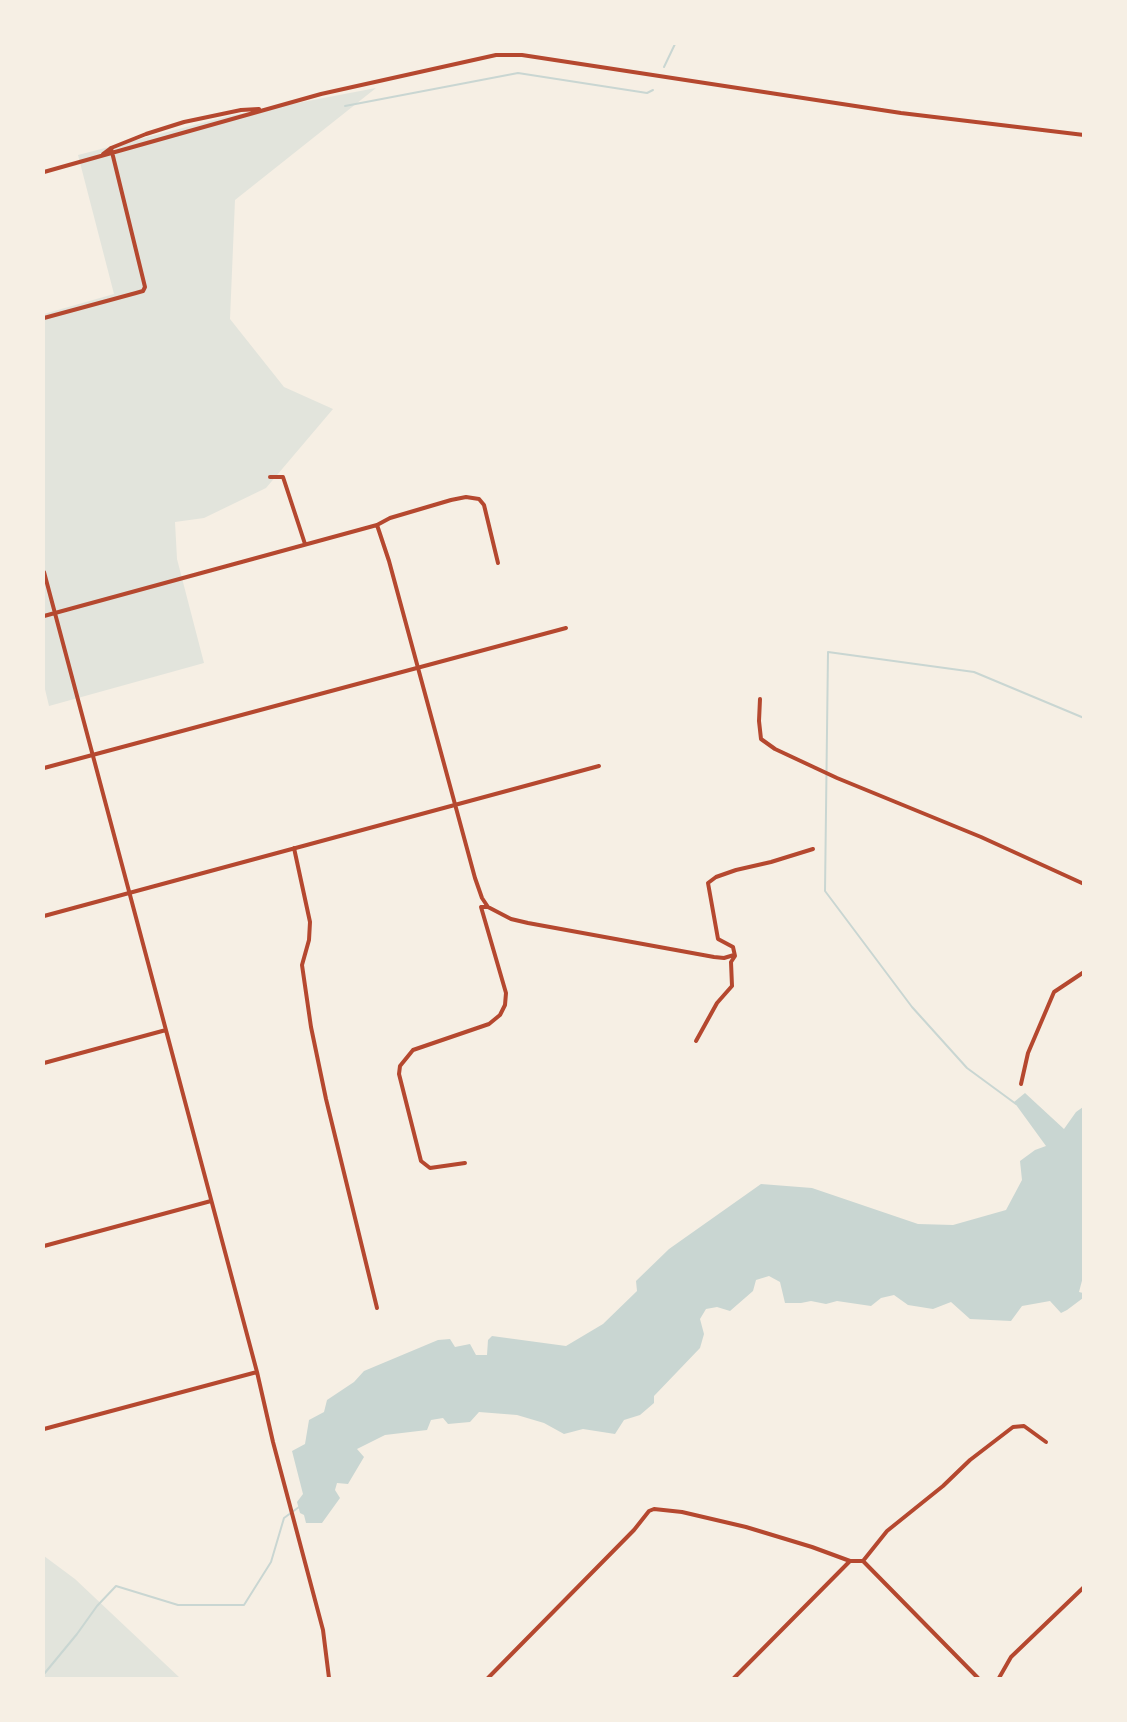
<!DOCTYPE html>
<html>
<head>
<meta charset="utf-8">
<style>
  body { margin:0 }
  #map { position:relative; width:1127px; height:1722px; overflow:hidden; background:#f6efe4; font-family:"Exo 2",sans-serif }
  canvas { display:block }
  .frame { position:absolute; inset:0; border:45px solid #f6efe4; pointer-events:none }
</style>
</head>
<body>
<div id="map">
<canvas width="1127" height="1722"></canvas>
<div class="frame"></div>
</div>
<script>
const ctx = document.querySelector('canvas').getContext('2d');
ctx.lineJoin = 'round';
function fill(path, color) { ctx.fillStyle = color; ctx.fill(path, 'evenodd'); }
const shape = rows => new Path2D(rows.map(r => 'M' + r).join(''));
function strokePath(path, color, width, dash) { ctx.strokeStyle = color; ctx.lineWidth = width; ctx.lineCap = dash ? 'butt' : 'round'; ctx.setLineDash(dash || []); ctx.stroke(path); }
const green = shape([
  [376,88,235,200,230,319,284,387,333,409,266,488,204,518,175,522,177,559,204,663,49,706,44,685,44,314,114,294,78,155,229,116],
  [44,1556,75,1579,180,1678,44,1678]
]);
const water = shape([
  [1025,1093,1064,1129,1076,1112,1083,1107,1084,1273,1079,1292,1083,1293,1083,1298,1067,1310,1061,1313,1050,1301,1022,1306,1011,1321,970,1319,951,1302,933,1309,908,1305,894,1295,881,1298,871,1306,837,1301,826,1304,811,1301,801,1303,785,1303,780,1282,769,1276,756,1280,753,1291,730,1311,717,1307,706,1309,700,1319,704,1334,700,1348,654,1396,654,1403,640,1415,624,1420,615,1434,583,1429,564,1434,544,1423,517,1415,479,1412,470,1422,448,1424,443,1418,431,1420,427,1430,385,1435,357,1449,364,1457,348,1484,337,1483,335,1490,340,1498,322,1523,306,1523,304,1515,300,1513,297,1502,303,1494,292,1451,305,1444,309,1420,324,1412,327,1400,354,1382,364,1371,438,1340,450,1339,455,1347,470,1344,476,1355,487,1355,488,1340,492,1336,566,1346,603,1324,637,1291,636,1281,669,1249,761,1184,812,1188,918,1224,953,1225,1006,1210,1022,1180,1020,1161,1035,1150,1046,1146,1014,1102]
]);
const stream = shape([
  [664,67,675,44],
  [345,106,518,73,647,93,653,90],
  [1016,1104,967,1068,912,1007,825,891,828,652,974,672,1084,718],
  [44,1674,77,1634,97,1606,116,1586,178,1605,244,1605,271,1562,284,1518,299,1507]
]);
const minor = shape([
  [103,154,111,148,146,134,184,122,241,110,259,109],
  [44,172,321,94,496,55,522,55,901,113,1084,135],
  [44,318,136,293,143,291,145,287,111,148],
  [270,477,283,477,305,544],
  [377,525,390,518,451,500,466,497,479,499,484,505,498,563],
  [44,572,257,1372,273,1442,323,1630,329,1678],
  [44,616,377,525,389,561,475,878,482,898,488,907,511,919,528,923,714,957,724,958,734,955],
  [760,699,759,721,761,739,775,749,837,778,981,837,1084,884],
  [44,768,566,628],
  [294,848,310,922,309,940,302,965,311,1027,326,1099,377,1308],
  [44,916,599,766],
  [696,1041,717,1003,732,986,731,962,735,956,733,947,718,939,708,883,716,877,736,870,771,862,813,849],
  [44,1063,166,1030],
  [1021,1084,1028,1053,1054,992,1084,972],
  [465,1163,430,1168,421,1161,399,1074,400,1066,413,1050,489,1024,500,1015,505,1005,506,993,481,907,488,907],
  [44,1246,211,1201],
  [44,1429,257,1372],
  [863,1561,978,1678],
  [488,1678,634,1530,649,1511,654,1509,682,1512,746,1527,812,1547,850,1561],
  [734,1678,850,1561,863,1561,887,1531,943,1486,970,1460,1013,1427,1024,1426,1046,1442],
  [999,1678,1011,1657,1084,1587]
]);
fill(green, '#e2e4dc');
fill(water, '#c9d6d2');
strokePath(stream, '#c9d6d2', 2);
strokePath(minor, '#b5482f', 4);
</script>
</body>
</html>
